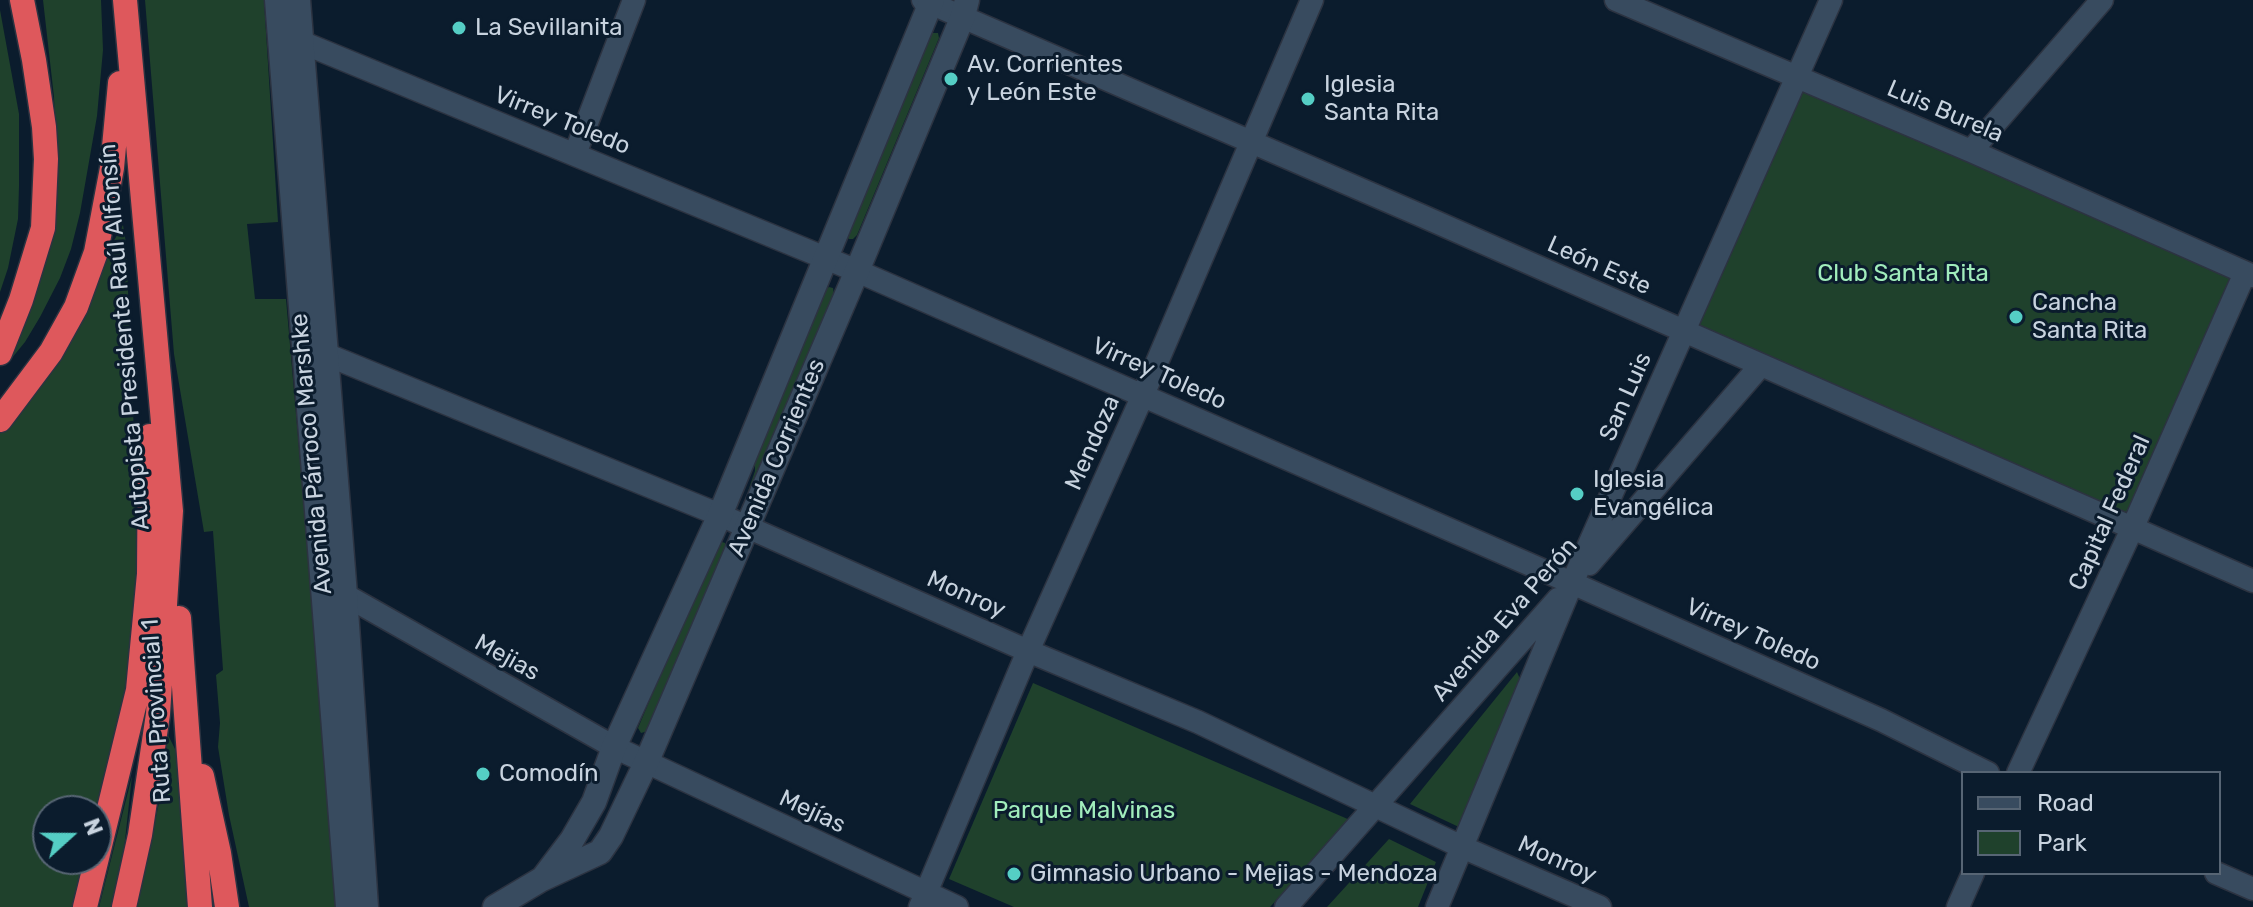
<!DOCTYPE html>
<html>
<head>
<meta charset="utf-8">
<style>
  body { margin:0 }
  #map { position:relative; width:2253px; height:907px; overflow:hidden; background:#0b1c2d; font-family:Rubik,sans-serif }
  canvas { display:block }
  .legend { position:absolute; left:1961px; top:771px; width:260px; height:104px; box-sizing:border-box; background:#0b1c2d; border:2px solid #576574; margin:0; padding:10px 14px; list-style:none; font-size:24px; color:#c8d3df }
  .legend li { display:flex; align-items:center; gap:16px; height:40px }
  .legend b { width:40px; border:2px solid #576574 }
  .north { position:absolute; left:32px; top:795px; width:80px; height:80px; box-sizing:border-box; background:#0b1c2d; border:2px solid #576574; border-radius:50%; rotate:69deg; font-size:22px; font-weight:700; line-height:32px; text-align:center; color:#c8d3df }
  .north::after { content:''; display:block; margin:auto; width:28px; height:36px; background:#55cec5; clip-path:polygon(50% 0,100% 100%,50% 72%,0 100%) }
</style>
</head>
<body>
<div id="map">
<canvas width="2253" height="907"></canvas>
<ul class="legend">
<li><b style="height:10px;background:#384b5f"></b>Road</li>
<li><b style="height:22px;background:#1f412c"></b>Park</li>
</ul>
<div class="north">N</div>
</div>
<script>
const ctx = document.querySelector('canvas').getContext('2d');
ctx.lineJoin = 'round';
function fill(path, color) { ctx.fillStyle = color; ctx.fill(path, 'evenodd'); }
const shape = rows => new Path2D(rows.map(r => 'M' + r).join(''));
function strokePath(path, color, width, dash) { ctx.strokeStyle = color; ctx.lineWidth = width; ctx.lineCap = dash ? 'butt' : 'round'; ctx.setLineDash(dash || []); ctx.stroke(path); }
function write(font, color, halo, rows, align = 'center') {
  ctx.font = font + ' Rubik,sans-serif'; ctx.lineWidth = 6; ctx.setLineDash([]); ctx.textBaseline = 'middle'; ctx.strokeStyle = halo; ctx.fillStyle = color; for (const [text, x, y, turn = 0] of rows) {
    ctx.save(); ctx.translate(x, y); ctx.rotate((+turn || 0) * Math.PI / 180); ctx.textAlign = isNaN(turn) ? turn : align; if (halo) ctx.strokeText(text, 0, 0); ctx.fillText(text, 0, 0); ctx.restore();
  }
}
const green = shape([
  [43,0,101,0,103,50,97,116,80,213,71,249,60,278,40,317,25,342,7,364,34,300,43,268,56,164,54,97],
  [145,0,264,0,278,222,247,224,255,299,286,299,339,907,249,907,229,815,218,747,220,723,216,675,223,670,213,531,204,532,174,354],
  [0,10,19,114,19,186,18,219,8,268,0,292],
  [931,33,938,33,939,38,857,235,853,239,849,239,846,236],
  [1801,87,2232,279,2135,518,1697,325],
  [123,225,126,243,138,531,136,605,131,674,96,828,96,811,48,811,48,859,87,859,74,907,0,907,0,430,86,310,109,249],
  [829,287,833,288,834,295,747,494,755,471,755,458,825,290],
  [719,541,725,543,725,548,648,731,641,733,638,728,716,543],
  [1517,672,1520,679,1461,828,1410,804],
  [1033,683,1350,820,1270,907,1014,907,949,879],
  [168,735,176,751,189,907,137,907,161,793],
  [132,776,122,868,112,904,112,907,99,907],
  [1389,839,1436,862,1418,907,1327,907]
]);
const minor = shape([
  [923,0,1420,215,2253,581],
  [1616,0,1971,151,2253,276],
  [301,42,857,271,1572,583,1881,720,1988,773],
  [1971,151,2102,0],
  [575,154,634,0],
  [313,351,325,354,720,515,1028,651,1198,722,1462,847,1600,907],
  [1589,564,1761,365],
  [345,595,614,747,957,907],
  [2018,773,2132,529,2245,273],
  [2216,873,2253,889],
  [920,907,1028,651,1143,395,1312,0],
  [1286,907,1558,599],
  [1437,907,1572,583,1831,0],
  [1958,907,1973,873]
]);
const tertiary = shape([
  [544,877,572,840,594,802,614,747,720,515,932,0],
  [495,907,542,879,600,852,611,836,646,763,857,271,963,16,967,0]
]);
const secondary = shape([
  [277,0,348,907],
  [298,0,345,595,366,907]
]);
const motorway = shape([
  [0,353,21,300,43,228,46,159,44,127,34,60,22,0],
  [0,420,51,352,76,307,96,252,112,168,120,83],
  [179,618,200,907],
  [202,776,219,853,227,907],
  [85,907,138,690,149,574,150,436],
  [124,907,140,835,158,714,171,511,125,0]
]);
const markers = [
  [459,28,8,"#55cec5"],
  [951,79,8,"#55cec5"],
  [1308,99,8,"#55cec5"],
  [2016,317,8,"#55cec5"],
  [1577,494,8,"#55cec5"],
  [483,774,8,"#55cec5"],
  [1014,874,8,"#55cec5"]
];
const poiNames = [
  ["La Sevillanita",475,28],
  ["Av. Corrientes",967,65],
  ["y León Este",967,93],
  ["Iglesia",1324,85],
  ["Santa Rita",1324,113],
  ["Cancha",2032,303],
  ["Santa Rita",2032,331],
  ["Iglesia",1593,480],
  ["Evangélica",1593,508],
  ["Comodín",499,774],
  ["Gimnasio Urbano - Mejias - Mendoza",1030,874]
];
const streetNames = [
  ["Luis Burela",1945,112,23],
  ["Virrey Toledo",562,121,22],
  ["León Este",1599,266,24],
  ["Autopista Presidente Raúl Alfonsín",125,337,-95],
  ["Virrey Toledo",1159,374,24],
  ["San Luis",1626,397,-66],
  ["Mendoza",1093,443,-66],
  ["Avenida Párroco Marshke",312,454,-95],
  ["Avenida Corrientes",777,458,-67],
  ["Capital Federal",2110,513,-66],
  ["Monroy",966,595,24],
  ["Avenida Eva Perón",1505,620,-49],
  ["Virrey Toledo",1753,635,24],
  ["Mejias",507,658,29],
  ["Ruta Provincial 1",157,711,-94],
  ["Mejías",812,812,25],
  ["Monroy",1557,860,24]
];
const parkNames = [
  ["Club Santa Rita",1903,274],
  ["Parque Malvinas",1084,811]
];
fill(green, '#1f412c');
strokePath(minor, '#2c3341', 25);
strokePath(tertiary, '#2c3341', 27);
strokePath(secondary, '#2c3341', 27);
strokePath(motorway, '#2c3341', 27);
strokePath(minor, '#384b5f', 22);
strokePath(tertiary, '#384b5f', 24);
strokePath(secondary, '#384b5f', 24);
strokePath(motorway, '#de585c', 24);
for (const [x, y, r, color] of markers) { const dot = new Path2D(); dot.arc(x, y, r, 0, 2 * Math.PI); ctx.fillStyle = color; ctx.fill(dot); strokePath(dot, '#0b1c2d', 3); }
write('24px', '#c8d3df', '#0b1c2d', poiNames, 'left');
write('24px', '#c8d3df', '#0b1c2d', streetNames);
write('24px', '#a1edbc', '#0b1c2d', parkNames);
</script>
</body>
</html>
